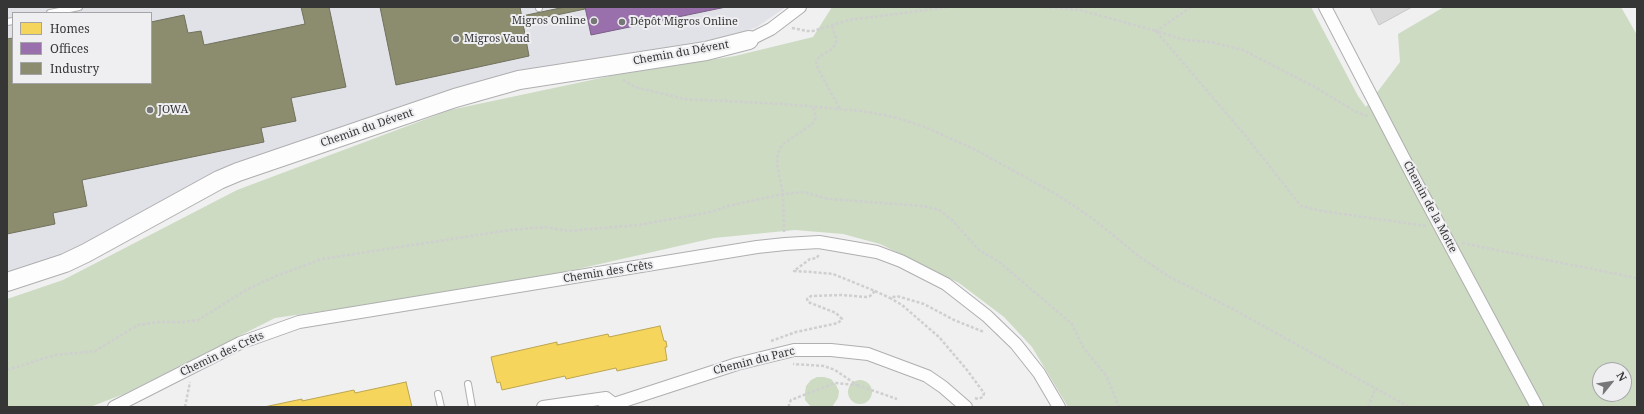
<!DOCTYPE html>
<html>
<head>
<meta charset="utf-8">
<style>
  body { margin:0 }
  #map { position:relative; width:1644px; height:414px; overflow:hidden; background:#f0f0f1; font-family:"Noto Serif",serif }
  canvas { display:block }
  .frame { position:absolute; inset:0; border:8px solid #363637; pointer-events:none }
  .legend { position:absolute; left:12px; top:12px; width:140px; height:72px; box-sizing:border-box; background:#efeff2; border:1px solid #a5a5a7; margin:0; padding:5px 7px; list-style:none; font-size:12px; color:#363637 }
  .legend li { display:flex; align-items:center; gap:8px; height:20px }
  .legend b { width:20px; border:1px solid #a5a5a7 }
  .north { position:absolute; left:1592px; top:362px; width:40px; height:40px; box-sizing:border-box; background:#efeff2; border:1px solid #a5a5a7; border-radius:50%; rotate:60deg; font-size:11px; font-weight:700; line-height:16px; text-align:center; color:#363637 }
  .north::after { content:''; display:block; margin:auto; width:14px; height:18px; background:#777778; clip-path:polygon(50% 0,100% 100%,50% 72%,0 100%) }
</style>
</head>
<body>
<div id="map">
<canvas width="1644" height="414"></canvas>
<div class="frame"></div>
<ul class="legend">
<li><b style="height:11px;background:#f6d55c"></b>Homes</li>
<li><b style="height:11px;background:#9970ab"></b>Offices</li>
<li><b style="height:11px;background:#8c8c6e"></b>Industry</li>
</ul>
<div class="north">N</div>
</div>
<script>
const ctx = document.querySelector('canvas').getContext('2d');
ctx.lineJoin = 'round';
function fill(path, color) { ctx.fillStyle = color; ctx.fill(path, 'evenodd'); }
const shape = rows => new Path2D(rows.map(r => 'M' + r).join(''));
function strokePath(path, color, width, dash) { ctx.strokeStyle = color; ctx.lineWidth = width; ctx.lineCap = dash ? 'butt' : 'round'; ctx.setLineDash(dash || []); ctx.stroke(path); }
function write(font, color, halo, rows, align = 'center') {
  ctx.font = font + ' "Noto Serif",serif'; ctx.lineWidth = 4; ctx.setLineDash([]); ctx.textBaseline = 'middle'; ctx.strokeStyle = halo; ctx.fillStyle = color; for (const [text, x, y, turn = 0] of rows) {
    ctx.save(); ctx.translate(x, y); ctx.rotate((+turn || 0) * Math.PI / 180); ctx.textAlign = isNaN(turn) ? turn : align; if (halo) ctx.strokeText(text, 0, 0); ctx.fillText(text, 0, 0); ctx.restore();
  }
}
const built = shape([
  [7,7,786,7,757,27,731,37,518,73,436,94,227,168,117,230,49,262,7,274],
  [13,13,151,13,151,83,13,83]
]);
const green = shape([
  [832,7,1311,7,1358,96,1366,107,1400,62,1398,34,1444,7,1621,7,1637,35,1637,407,1068,407,1032,347,1004,317,959,283,880,244,843,234,795,230,714,238,512,284,275,318,124,394,90,407,7,407,7,299,63,280,237,190,450,110,615,75,735,56,813,37],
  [1600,370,1624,370,1624,394,1600,394],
  [817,377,824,377,831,379,836,385,839,391,838,398,832,407,811,407,805,400,805,393,806,386,811,380],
  '848 392a12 12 0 1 1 24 0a12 12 0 1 1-24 0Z'
]);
const homes = shape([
  [660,326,664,341,666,341,667,347,665,347,667,360,617,371,616,368,566,379,565,376,502,390,500,382,497,383,491,357,557,342,557,345,608,334,609,337,660,326],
  [406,382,412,407,264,407,302,399,302,401,354,390,355,393,406,382]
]);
const offices = shape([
  [585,7,726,7,591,35,585,7]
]);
const industry = shape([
  [301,7,329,7,346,87,291,98,296,121,261,128,264,142,82,180,87,206,53,213,55,224,7,234,7,39,13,38,13,83,151,83,151,22,184,15,188,33,201,31,204,45,305,24,301,7],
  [380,7,520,7,529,56,396,85,380,7],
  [565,7,585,7,585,9,523,22,522,16,565,7]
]);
const building = shape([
  [1370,7,1412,7,1379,25,1370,7]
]);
const path = shape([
  [1045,7,1080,10,1156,31,1244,134,1301,206,1322,211,1426,226],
  [1191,7,1156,31,1185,40,1211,42,1243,50,1315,87,1356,112,1368,116],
  [832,26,836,38,836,43,832,49,819,57,816,62,818,69,840,109],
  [792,28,807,31,813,31,849,20,949,7],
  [623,80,635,87,685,99,784,104,862,111,894,117,925,127,974,149,1056,194,1092,218,1140,257,1168,276,1231,308,1409,407],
  [784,232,783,194,777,164,778,153,782,145,812,124,816,118,813,107],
  [1462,243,1637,278],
  [875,291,890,298],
  [771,341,796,332,838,323,842,319,836,313,808,302,807,299,811,296,842,295,866,297,870,296,875,291,833,274,812,272,794,271,810,259,817,258,819,254],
  [7,370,55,355,95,351,138,325,159,322,183,322,198,320,246,290,276,276,322,259,510,230,545,227,568,231,638,225,711,212,728,206,783,194,804,192,828,199,923,206,939,210,951,219,979,250,998,261,1072,324,1083,347,1107,377,1119,407],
  [857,385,897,399],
  [975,398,978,399,983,397,984,393,967,370,939,337,902,305,890,298,897,296,924,304,954,320,984,332],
  [185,407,190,382],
  [789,407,789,404,791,400,835,383,857,385,835,370,824,366,793,364],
  [1368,407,1375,389]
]);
const lane = shape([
  [539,7,539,8],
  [50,13,79,7],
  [7,22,13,21],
  [468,384,472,407],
  [438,394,441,407]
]);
const street = shape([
  [1325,7,1414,178,1537,407],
  [749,40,771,29,800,7],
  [114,407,240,343,299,322,757,247,785,244,819,242,877,252,901,261,946,284,987,316,1016,344,1039,373,1059,407],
  [543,407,606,398,614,404,615,407],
  [605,407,737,364,794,350,831,350,868,354,927,376,943,387,966,407]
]);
const secondary = shape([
  [7,282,65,263,86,253,219,180,238,172,455,98,519,80,706,51,749,40]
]);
const markers = [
  [594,21,4,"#777778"],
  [622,22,4,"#777778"],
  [456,39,4,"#777778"],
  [150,110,4,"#777778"]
];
const poiNames = [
  ["Migros Online",586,21,"right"],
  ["Dépôt Migros Online",630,22],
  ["Migros Vaud",464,39],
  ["JOWA",158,110]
];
const streetNames = [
  ["Chemin du Dévent",681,53,-10],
  ["Chemin du Dévent",367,128,-19],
  ["Chemin de la Motte",1430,207,62],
  ["Chemin des Crêts",608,272,-9],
  ["Chemin des Crêts",222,354,-25],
  ["Chemin du Parc",754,361,-14]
];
fill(built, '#e1e2e8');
fill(green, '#ccdbc2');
fill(homes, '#f6d55c');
strokePath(homes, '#bca551', 1);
fill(offices, '#9970ab');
strokePath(offices, '#7b5f88', 1);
fill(industry, '#8c8c6e');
strokePath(industry, '#72725e', 1);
fill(building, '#d9d9da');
strokePath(building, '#c7c7c8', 1);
strokePath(lane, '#afafb0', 8);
strokePath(street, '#afafb0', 14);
strokePath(secondary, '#afafb0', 20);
strokePath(path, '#cfcfcf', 2.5, [3, 2]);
strokePath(lane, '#fdfdfd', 6);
strokePath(street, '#fdfdfd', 12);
strokePath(secondary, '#fdfdfd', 18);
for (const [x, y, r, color] of markers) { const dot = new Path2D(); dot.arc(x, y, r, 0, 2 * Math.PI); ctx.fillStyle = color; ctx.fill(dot); strokePath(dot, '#efeff2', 1.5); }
write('11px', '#363637', '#efeff2', poiNames, 'left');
write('11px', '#363637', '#efeff2', streetNames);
</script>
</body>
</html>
